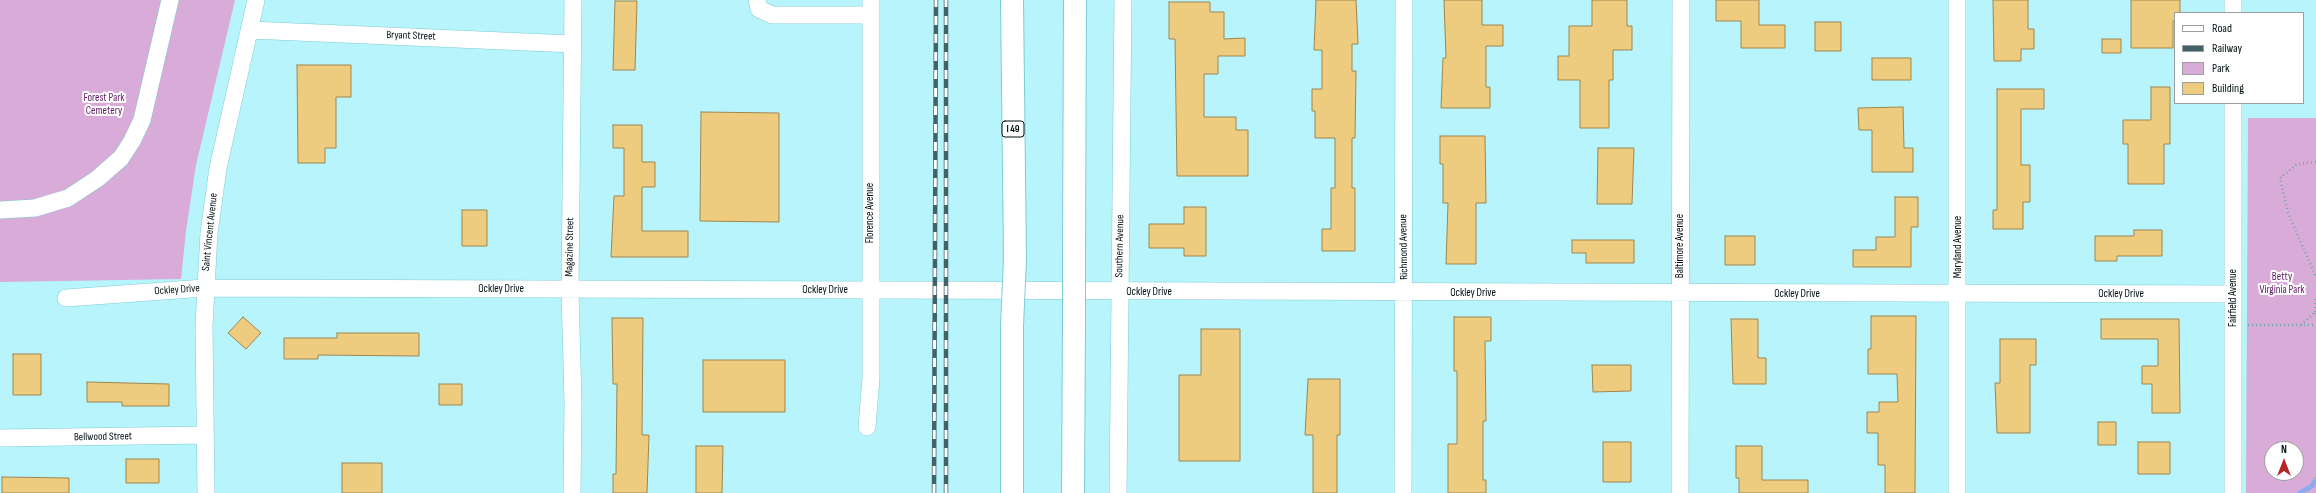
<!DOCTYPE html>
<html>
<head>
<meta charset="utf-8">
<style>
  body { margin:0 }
  #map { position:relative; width:2316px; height:493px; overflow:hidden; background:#b7f4fc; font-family:"Sofia Sans Condensed",sans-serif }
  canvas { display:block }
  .legend { position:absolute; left:2174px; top:12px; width:130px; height:92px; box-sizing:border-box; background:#fff; border:1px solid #999fa0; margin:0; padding:5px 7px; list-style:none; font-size:12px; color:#000f12 }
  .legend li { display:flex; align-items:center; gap:8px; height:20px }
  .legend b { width:20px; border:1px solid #999fa0 }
  .north { position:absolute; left:2264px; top:441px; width:40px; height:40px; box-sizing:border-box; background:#fff; border:1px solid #999fa0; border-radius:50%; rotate:0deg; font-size:11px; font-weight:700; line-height:16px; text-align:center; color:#000f12 }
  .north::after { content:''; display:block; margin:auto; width:14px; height:18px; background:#b62627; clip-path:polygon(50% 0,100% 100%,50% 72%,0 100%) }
</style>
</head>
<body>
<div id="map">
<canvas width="2316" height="493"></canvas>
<ul class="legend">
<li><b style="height:5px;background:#fff"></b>Road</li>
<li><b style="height:5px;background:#436267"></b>Railway</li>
<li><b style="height:11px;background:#d9abd9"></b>Park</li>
<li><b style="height:11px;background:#eecc7f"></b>Building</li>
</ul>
<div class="north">N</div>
</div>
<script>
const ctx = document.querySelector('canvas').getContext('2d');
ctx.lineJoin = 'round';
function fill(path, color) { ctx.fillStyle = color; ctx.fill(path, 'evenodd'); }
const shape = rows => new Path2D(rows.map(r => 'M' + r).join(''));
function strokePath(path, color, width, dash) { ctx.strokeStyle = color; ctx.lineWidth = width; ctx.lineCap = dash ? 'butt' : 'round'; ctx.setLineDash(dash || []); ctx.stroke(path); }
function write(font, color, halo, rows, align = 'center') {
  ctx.font = font + ' "Sofia Sans Condensed",sans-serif'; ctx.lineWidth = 4; ctx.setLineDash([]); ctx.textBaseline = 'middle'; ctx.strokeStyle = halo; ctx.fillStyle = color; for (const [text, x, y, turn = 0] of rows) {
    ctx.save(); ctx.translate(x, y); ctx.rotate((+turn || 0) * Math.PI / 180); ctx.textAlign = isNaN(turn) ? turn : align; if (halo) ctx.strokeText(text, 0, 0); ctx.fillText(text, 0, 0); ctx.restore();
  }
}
const green = shape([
  [0,0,235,0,196,165,186,231,181,279,0,282],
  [2248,118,2316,118,2316,493,2246,493],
  [2272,449,2296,449,2296,473,2272,473]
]);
const stream = shape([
  [2300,493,2312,486,2316,480]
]);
const building = shape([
  [1316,0,1356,0,1358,44,1352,44,1352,71,1356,71,1355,138,1352,138,1352,188,1355,188,1355,251,1322,251,1322,229,1331,229,1331,188,1335,188,1335,138,1315,138,1315,111,1312,111,1312,89,1322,89,1322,50,1314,50,1316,0],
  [1444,0,1482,0,1482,25,1503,25,1503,46,1486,46,1486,87,1490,87,1490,108,1441,108,1443,58,1446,58,1444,0],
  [1592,0,1627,0,1627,26,1632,26,1632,50,1613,50,1613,80,1609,80,1609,128,1580,128,1580,80,1558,80,1558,56,1569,56,1569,26,1592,26,1592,0],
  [1716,0,1759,0,1759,25,1785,25,1785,48,1741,48,1741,21,1716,21,1716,0],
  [1993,0,2028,0,2028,29,2034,29,2034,49,2021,49,2021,61,1994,61,1993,0],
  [2131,0,2180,0,2180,13,2175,13,2175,21,2173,21,2173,48,2131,48,2131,0],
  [615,1,637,1,635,70,613,70,615,1],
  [1169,2,1210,2,1210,12,1224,12,1224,39,1245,38,1245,56,1218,56,1218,74,1204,74,1204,117,1236,117,1236,130,1248,130,1248,176,1177,176,1175,39,1169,39,1169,2],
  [1815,22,1841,22,1841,51,1815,51,1815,22],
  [2102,39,2121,39,2121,53,2102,53,2102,39],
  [1872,58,1911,58,1911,80,1872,80,1872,58],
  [297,65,351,65,351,97,336,97,336,148,325,148,325,163,298,163,297,65],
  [2151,87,2170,87,2170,144,2164,144,2164,184,2128,184,2128,144,2123,144,2123,120,2151,120,2151,87],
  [1997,89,2044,89,2044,109,2021,109,2021,165,2030,165,2030,202,2023,202,2023,229,1993,229,1993,210,1997,210,1997,89],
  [1903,107,1904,148,1913,148,1913,172,1872,172,1872,130,1859,130,1858,108,1903,107],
  [701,112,779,113,779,222,700,221,701,112],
  [613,125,642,125,642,162,655,162,655,187,642,187,642,231,688,231,688,257,611,257,614,196,624,196,624,148,613,148,613,125],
  [1440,136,1485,136,1486,203,1476,203,1476,264,1446,264,1448,203,1443,203,1443,164,1440,164,1440,136],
  [1598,148,1634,148,1632,204,1597,204,1598,148],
  [1895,197,1918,197,1918,227,1911,227,1911,267,1853,267,1853,250,1876,250,1876,237,1895,237,1895,197],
  [1184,207,1206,207,1206,256,1184,256,1184,248,1149,248,1149,224,1184,224,1184,207],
  [462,210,487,210,487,246,462,246,462,210],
  [2134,230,2162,230,2162,256,2117,256,2117,261,2095,261,2095,236,2134,236,2134,230],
  [1725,236,1755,236,1755,265,1725,265,1725,236],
  [1572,240,1634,240,1634,263,1586,263,1586,253,1572,253,1572,240],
  [1871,316,1916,316,1915,493,1885,493,1885,465,1878,465,1878,433,1867,433,1867,412,1879,412,1879,402,1898,402,1897,374,1868,374,1868,349,1871,349,1871,316],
  [243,317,261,333,246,349,228,333,243,317],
  [1454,317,1491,317,1491,341,1485,341,1486,421,1483,421,1483,480,1486,480,1486,493,1448,493,1448,444,1457,444,1457,371,1454,371,1454,317],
  [612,318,643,318,642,435,649,435,647,493,613,493,613,474,616,474,617,384,613,384,612,318],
  [1731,319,1758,319,1758,358,1766,358,1766,384,1733,384,1731,319],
  [2101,319,2179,319,2180,413,2152,413,2152,384,2142,384,2142,366,2158,366,2158,339,2101,339,2101,319],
  [1201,329,1240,329,1240,461,1179,461,1179,375,1201,375,1201,329],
  [337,333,419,333,419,356,318,355,318,359,284,359,284,338,337,338,337,333],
  [2000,339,2036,339,2036,365,2030,365,2030,433,1997,433,1995,383,2000,383,2000,339],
  [13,354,41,354,41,395,13,395,13,354],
  [703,360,785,360,785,412,703,412,703,360],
  [1592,365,1631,365,1631,391,1593,392,1592,365],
  [1308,379,1340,379,1340,435,1337,435,1337,493,1313,493,1313,435,1305,435,1308,379],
  [87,382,169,384,169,406,122,406,122,402,87,402,87,382],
  [439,384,462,384,462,405,439,405,439,384],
  [2098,422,2116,422,2116,445,2098,445,2098,422],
  [1603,442,1631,442,1631,482,1603,482,1603,442],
  [2138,442,2170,442,2170,474,2138,474,2138,442],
  [696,446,723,446,722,493,696,493,696,446],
  [1736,446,1762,446,1762,480,1808,480,1808,493,1739,493,1739,478,1736,478,1736,446],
  [126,459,159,459,159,483,126,483,126,459],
  [342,463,382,463,382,493,342,493,342,463],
  [2,477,69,478,69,493,2,493,2,477]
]);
const path = shape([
  [2316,162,2297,164,2280,178,2288,213,2316,277],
  [2315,312,2316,299],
  [2248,325,2316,325],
  [2301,325,2315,312,2316,314]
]);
const minor = shape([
  [757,0,759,9,772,15,871,15],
  [2233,0,2233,13],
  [250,30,572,44],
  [0,210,35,208,68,198,97,179,121,158,132,141,142,120,170,0],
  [66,298,205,288,2233,294],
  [867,427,871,377,871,0],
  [0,438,205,435],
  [206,493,204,326,209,233,218,168,256,0],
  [572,493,573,402,570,290,573,0],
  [1118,493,1123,0],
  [1403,493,1404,0],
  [1680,493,1681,0],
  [1957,493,1957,0],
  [2233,493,2233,103]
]);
const highway = shape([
  [1012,0,1015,259],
  [1074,256,1075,0],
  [1012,326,1012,493],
  [1073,493,1074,325]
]);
const rail = shape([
  [934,493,936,0],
  [946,493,946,0]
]);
const highwayBridge = shape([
  [1074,325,1074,256],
  [1012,326,1015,259]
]);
const shields = [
  [1013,129,22]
];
const shieldNames = [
  ["I 49",1013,129]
];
const streetNames = [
  ["Bryant Street",411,36,2],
  ["Florence Avenue",870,213,-90],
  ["Saint Vincent Avenue",210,232,-84],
  ["Southern Avenue",1120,246,-89],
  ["Baltimore Avenue",1680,246,-90],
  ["Magazine Street",570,247,-89],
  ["Richmond Avenue",1404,247,-91],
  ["Maryland Avenue",1958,247,-90],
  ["Ockley Drive",501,289],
  ["Ockley Drive",177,290,-4],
  ["Ockley Drive",825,290],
  ["Ockley Drive",1149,292],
  ["Ockley Drive",1473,293],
  ["Ockley Drive",1797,294],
  ["Ockley Drive",2121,294],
  ["Fairfield Avenue",2233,298,-90],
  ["Bellwood Street",103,437,-1]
];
const parkNames = [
  ["Forest Park",104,98],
  ["Cemetery",104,111],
  ["Betty",2282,277],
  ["Virginia Park",2282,290]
];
fill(green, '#d9abd9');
strokePath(stream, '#8daaee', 5);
fill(building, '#eecc7f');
strokePath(building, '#9e8650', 1);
strokePath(minor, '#7eccd5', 18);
strokePath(highway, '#7eccd5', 24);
strokePath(path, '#78a5ab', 2.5, [1, 3]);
strokePath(minor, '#fff', 17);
strokePath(highway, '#fff', 22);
strokePath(rail, '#436267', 4.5);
strokePath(rail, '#fff', 3, [9]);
strokePath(highwayBridge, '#7eccd5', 24, []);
strokePath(highwayBridge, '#fff', 22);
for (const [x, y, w] of shields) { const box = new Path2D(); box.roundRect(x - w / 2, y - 8, w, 16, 3); ctx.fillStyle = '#fff'; ctx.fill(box); strokePath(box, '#000f12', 1); }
write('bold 10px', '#000f12', null, shieldNames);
write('11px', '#000f12', '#fff', streetNames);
write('11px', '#5e1a61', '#fff', parkNames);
</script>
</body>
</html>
